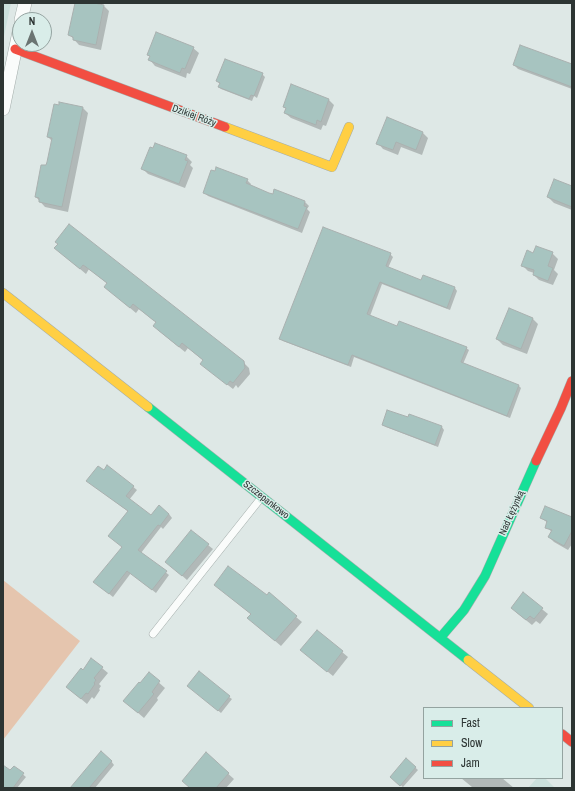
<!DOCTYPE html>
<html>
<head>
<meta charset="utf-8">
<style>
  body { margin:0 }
  #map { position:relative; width:575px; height:791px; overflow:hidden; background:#dee8e6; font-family:"Archivo Narrow",sans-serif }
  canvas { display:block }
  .frame { position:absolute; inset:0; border:4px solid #2d3533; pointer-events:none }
  .legend { position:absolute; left:423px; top:707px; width:140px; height:72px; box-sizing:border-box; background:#d9ede9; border:1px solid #94a3a0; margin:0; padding:5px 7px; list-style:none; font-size:12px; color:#2d3533 }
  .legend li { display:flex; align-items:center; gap:8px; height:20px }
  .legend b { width:20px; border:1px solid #94a3a0 }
  .north { position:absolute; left:12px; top:12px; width:40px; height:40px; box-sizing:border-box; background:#d9ede9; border:1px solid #94a3a0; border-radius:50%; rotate:0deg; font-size:11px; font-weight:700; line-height:16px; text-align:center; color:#2d3533 }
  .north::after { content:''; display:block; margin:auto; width:14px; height:18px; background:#6b7472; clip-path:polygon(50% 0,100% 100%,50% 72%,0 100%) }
</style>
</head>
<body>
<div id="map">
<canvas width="575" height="791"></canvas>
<div class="frame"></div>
<ul class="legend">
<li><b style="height:5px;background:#16e098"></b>Fast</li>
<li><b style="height:5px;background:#ffcf43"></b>Slow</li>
<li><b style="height:5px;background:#f24e42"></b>Jam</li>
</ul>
<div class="north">N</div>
</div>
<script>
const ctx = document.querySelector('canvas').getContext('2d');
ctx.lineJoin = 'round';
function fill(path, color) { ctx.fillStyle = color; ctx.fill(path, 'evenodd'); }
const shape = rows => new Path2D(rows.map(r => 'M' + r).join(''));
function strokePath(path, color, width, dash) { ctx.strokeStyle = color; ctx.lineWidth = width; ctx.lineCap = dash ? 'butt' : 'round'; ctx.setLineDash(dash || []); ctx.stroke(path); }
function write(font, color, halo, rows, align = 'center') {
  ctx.font = font + ' "Archivo Narrow",sans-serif'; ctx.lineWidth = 3; ctx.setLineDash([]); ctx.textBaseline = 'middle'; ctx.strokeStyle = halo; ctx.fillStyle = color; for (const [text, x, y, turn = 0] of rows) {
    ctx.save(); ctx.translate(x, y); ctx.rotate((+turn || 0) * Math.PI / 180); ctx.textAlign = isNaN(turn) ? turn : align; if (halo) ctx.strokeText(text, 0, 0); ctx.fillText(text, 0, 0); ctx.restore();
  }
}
const built = shape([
  [3,3,11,3,3,41],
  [537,778,545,778,555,788,528,788]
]);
const green = shape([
  [3,580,80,641,3,740]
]);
const shadow = shape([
  [81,3,89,3,104,6,109,11,101,50,79,45,70,35],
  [193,48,199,53,190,74,187,73,186,78,155,66,150,60,151,57,148,54],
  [514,65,572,65,572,89,518,69],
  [262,74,265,77,257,98,254,96,252,101,221,89,219,87,220,84,218,81],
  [292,86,329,100,334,105,326,126,323,125,321,130,291,118,285,113,287,109,284,107],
  [83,108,88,113,68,212,45,207,36,197,47,166,52,141,48,137],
  [423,133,428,138,422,155,401,147,398,155,383,149,378,143],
  [186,156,192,162,190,165,193,168,185,188,148,174,143,169],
  [247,180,251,184,250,186,273,195,275,191,305,202,309,206,307,209,310,212,302,233,208,196,204,192],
  [572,187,572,210,554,203,548,197],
  [56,242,243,362,249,368,250,374,238,388,236,385,233,389,207,369,204,361,188,348,185,352,159,331,157,323,139,309,136,313,105,287,108,284,89,269,86,274,61,253,59,245],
  [552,253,558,259,554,270,558,274,553,285,539,280,534,275,534,273,528,271,522,265,534,254],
  [390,254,393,257,388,268,422,281,424,277,455,288,457,291,450,310,382,284,370,316,397,328,466,348,469,350,463,364,519,386,521,388,510,418,354,357,351,367,283,341,281,339],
  [533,319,538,324,527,354,503,345,497,339],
  [410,415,442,427,444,430,438,447,386,427,383,425,408,419],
  [108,466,137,490,129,500,151,516,169,514,172,518,163,529,161,527,141,553,169,575,156,593,131,573,113,597,98,585,123,547,129,512,91,484],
  [541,518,572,518,572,544,568,550,554,542,549,537,552,532,546,527,548,523],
  [208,545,213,549,187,580,171,566],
  [215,585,296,617,302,622,281,646,254,623,251,614],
  [523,594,548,614,540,624,536,621,532,625,517,613],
  [317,631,348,657,333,676,307,655],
  [102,668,108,673,99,684,101,686,99,689,100,690,94,699,92,697,87,704,67,687,83,671],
  [149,674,165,688,157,698,158,700,144,718,130,706,141,684],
  [191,688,229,697,232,699,221,713],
  [206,754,234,779,226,788,191,788],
  [407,760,418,770,403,787,391,777],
  [111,761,114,765,95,788,71,788],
  [3,766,10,772,14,767,26,777,17,788,3,788],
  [461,778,502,778,514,788,471,788,472,787]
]);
const building = shape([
  [75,3,94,3,104,5,96,45,73,40,73,37,68,35,75,3],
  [156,32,194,47,185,69,182,68,180,73,148,60,150,56,147,55,156,32],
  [520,45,572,64,572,87,513,65,520,45],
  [225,59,263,73,254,96,251,95,249,99,218,87,220,83,216,81,225,59],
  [291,84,329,99,321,122,317,120,316,125,284,113,286,108,283,107,291,84],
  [59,102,83,107,62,207,39,202,39,198,35,197,41,165,46,165,47,162,52,138,47,137,54,104,59,105,59,102],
  [387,117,423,132,416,150,396,142,393,150,376,144,387,117],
  [155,143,187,155,185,160,188,161,179,184,141,169,150,147,153,148,155,143],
  [216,167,248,179,246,183,269,193,273,194,274,189,305,201,304,206,307,207,298,229,203,193,211,170,215,171,216,167],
  [554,179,572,186,572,207,547,197,554,179],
  [69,224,244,361,245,368,233,383,230,381,227,385,200,364,203,360,182,343,179,347,153,326,156,322,153,320,133,304,130,308,104,287,107,283,86,267,83,265,80,269,54,248,58,244,55,242,69,224],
  [323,227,391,253,386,266,421,280,423,275,455,287,447,308,380,282,367,314,397,326,399,321,467,347,461,362,519,385,507,416,352,355,348,365,279,339,323,227],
  [536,246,553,252,548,266,553,268,548,281,533,275,534,270,521,266,527,250,533,253,536,246],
  [509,308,533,318,521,349,496,339,509,308],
  [387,410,408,417,409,414,442,426,435,445,382,425,387,410],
  [107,465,134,486,126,496,151,515,159,505,169,514,160,526,158,525,138,550,167,571,152,590,127,571,109,594,93,582,122,547,108,536,128,511,86,481,98,466,104,470,107,465],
  [545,506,572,517,572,531,564,546,548,537,552,530,545,528,547,521,540,518,545,506],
  [191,530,209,544,182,576,165,562,191,530],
  [228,566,267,595,269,592,297,616,275,641,247,618,251,614,214,585,228,566],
  [523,592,543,608,534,619,530,616,526,620,511,608,523,592],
  [317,630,343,651,327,672,300,650,317,630],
  [91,658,103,667,94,678,96,680,94,683,95,684,88,694,86,693,81,699,66,687,81,668,83,670,91,658],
  [199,671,230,696,218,711,187,686,199,671],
  [149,672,160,681,152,692,154,694,138,713,123,701,139,682,140,683,149,672],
  [101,751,112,761,89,788,70,788,101,751],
  [206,752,229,773,216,788,190,788,182,781,206,752],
  [406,758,416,767,400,786,390,777,406,758],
  [3,765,10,770,14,766,24,773,13,788,3,788,3,765]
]);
const lane = shape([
  [153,634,261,498]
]);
const street = shape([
  [21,20,25,3],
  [3,109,20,27]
]);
const fast = shape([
  [148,407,468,660],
  [440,638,464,610,485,576,536,461]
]);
const slow = shape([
  [225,127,332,167,349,127],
  [3,293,148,407],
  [468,660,529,708]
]);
const jam = shape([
  [15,49,225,127],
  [536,461,561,408,572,381],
  [562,734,572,742]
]);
const streetNames = [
  ["Dzikiej Róży",194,116,20],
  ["Szczepankowo",266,500,38],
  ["Nad Łężynką",512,513,-66]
];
fill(built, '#cbe0dc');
fill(green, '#e5c5ae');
fill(shadow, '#0003');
fill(building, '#a7c4c0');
strokePath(building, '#a9b0af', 1);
strokePath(lane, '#a4adab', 8);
strokePath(street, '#a4adab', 14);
strokePath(fast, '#a4adab', 10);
strokePath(slow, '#a4adab', 10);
strokePath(jam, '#a4adab', 10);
strokePath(lane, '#fafcfb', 7);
strokePath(street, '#fafcfb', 13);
strokePath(fast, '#16e098', 9);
strokePath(slow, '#ffcf43', 9);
strokePath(jam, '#f24e42', 9);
write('10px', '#2d3533', '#d9ede9', streetNames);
</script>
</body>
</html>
